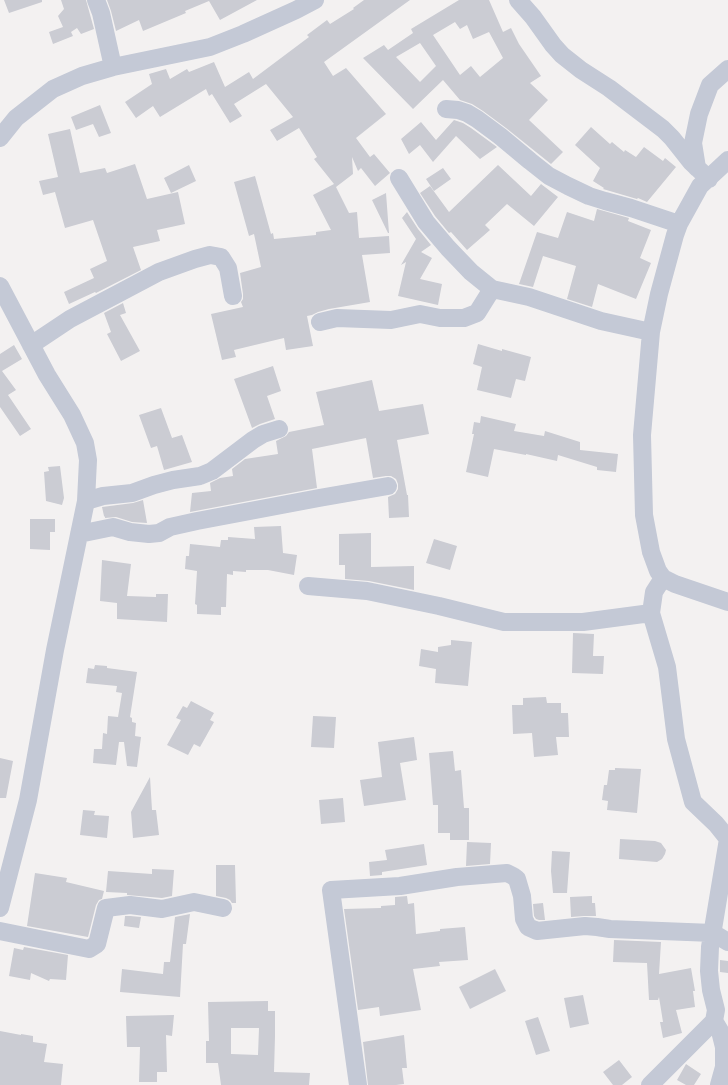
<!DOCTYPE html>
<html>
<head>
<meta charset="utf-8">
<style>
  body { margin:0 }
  canvas { display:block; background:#f3f1f1 }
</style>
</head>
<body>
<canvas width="728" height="1085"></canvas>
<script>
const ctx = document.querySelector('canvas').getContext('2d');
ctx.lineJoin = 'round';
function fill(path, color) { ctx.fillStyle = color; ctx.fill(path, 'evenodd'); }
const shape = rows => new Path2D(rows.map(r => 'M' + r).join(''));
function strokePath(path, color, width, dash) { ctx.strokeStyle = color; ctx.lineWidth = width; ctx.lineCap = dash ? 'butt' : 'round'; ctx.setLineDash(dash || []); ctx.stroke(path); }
const building = shape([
  [4,0,42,0,42,2,9,13],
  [61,0,86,0,94,29,81,34,77,28,71,32,73,36,53,44,49,32,63,27,58,16,64,9],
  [107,0,257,0,220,20,209,1,185,11,186,13,143,31,139,20,116,31,111,11],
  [364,0,410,0,324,62,333,76,346,68,386,114,356,138,370,157,374,154,390,173,375,186,361,168,358,171,352,157,353,174,336,187,349,213,357,212,359,238,389,236,390,253,362,255,370,302,329,309,318,312,312,315,307,316,313,346,286,350,284,338,234,350,236,357,222,360,211,314,243,307,241,302,243,299,243,294,240,273,261,267,254,234,249,236,234,182,255,176,271,234,273,233,274,239,316,235,316,232,331,230,313,195,334,184,314,159,317,157,299,128,277,141,270,130,293,117,266,84,234,104,242,116,230,123,212,94,209,96,206,89,160,117,153,106,136,118,125,102,152,84,149,74,166,69,170,79,187,69,189,72,214,62,225,87,249,72,253,79,309,37,307,35,327,20,330,24,354,9,353,8],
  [459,0,489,0,503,32,511,28,519,44,541,76,530,83,548,100,529,120,563,152,551,164,506,128,483,111,472,104,460,100,443,80,413,109,363,58,384,45,388,50,413,33,411,29],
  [455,22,460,29,467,25,473,39,489,32,503,58,480,77,471,66,460,75,433,35],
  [420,43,436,66,420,82,396,57],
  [100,105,111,133,99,137,93,124,76,130,71,117],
  [454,120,463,123,471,128,497,147,480,159,456,136,433,162,420,145,409,154,401,139,421,122,436,140],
  [591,127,610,144,612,142,624,152,625,150,636,157,644,147,663,161,665,158,676,167,647,202,638,198,637,199,603,189,604,188,593,181,600,168,575,145],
  [70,129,80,173,105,168,107,173,135,164,147,199,178,192,185,224,157,230,160,241,133,247,141,270,96,293,95,292,69,304,64,292,94,278,90,269,107,261,93,220,65,228,55,192,43,195,39,181,58,177,48,134],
  [189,165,196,181,171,193,164,178],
  [498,165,531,196,541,184,558,197,534,226,507,204,485,225,490,230,467,250,451,232,449,233,435,216,420,193,430,186,449,212],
  [443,168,451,179,434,191,426,179],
  [386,193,389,233,388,233,372,200],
  [597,209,629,218,628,221,651,230,640,258,651,263,636,299,598,284,592,307,567,299,576,266,543,256,533,287,519,284,537,232,558,238,567,212,594,221],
  [407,212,418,229,431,245,421,252,432,258,420,279,442,284,438,305,398,296,406,262,401,265,416,239,402,218],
  [123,303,126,313,120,315,140,351,121,361,107,334,111,332,104,313],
  [478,344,502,351,502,349,531,357,525,381,516,379,511,398,477,390,482,367,473,364],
  [14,345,22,359,2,371,16,390,8,395,31,429,20,436,0,407,0,354],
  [273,366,281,391,267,396,275,419,260,424,252,428,234,379],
  [372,380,379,411,423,404,429,434,397,440,407,495,408,495,409,517,389,518,388,497,395,494,398,489,398,484,396,479,391,476,386,476,373,478,366,438,312,449,317,488,190,512,192,493,211,491,210,483,220,478,233,476,232,469,245,459,278,454,276,441,286,436,289,432,324,425,316,392],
  [161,408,172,438,182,435,192,462,164,470,157,446,151,448,139,415],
  [481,416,516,424,514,431,544,436,545,431,580,442,580,450,618,454,616,472,597,470,597,467,558,455,557,461,526,454,526,455,494,449,488,477,466,472,474,434,472,434,474,422,480,423],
  [60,466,64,498,62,505,46,501,44,472,49,471,48,467],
  [143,500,147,523,132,522,116,517,105,518,105,517,104,516,102,507,133,503],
  [30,519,55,519,55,532,50,532,50,550,30,549],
  [281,526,283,553,297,555,294,575,268,570,246,570,246,572,233,571,233,575,227,574,226,607,221,607,221,615,197,614,197,605,195,604,197,571,185,569,186,556,189,556,190,544,220,547,221,540,228,540,228,537,255,539,254,527],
  [371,533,371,567,414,566,414,590,369,581,345,579,345,565,339,565,339,534],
  [434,539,457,546,450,570,426,563],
  [102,560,131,564,127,596,156,597,156,594,168,594,167,622,117,619,117,603,100,601],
  [573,633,594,634,593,656,604,656,603,674,572,673],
  [451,640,472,642,468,686,435,683,436,669,419,666,421,649,438,652,438,647,451,645],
  [95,665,107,666,107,668,137,672,130,717,132,718,132,722,136,723,135,736,141,737,137,767,127,766,124,742,119,742,116,765,93,763,94,749,102,749,103,733,107,734,108,716,118,717,122,693,116,692,117,686,86,683,88,668,94,669],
  [546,697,547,703,561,703,561,713,568,713,569,737,556,737,558,755,534,757,532,733,513,734,512,705,523,705,523,698],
  [191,701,214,713,210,720,214,722,200,747,194,744,188,755,167,745,181,720,176,718,183,706,187,708],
  [313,716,336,717,334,748,311,747],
  [414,737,417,760,400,763,406,800,364,806,360,780,382,777,378,742],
  [453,751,455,771,461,770,464,808,469,808,469,840,450,840,450,833,438,833,438,805,433,805,429,753],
  [0,758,13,761,6,798,0,798],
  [615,768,641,769,637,813,607,810,608,801,602,800,604,785,607,785,609,770,615,770],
  [150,777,152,810,156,810,159,835,133,838,131,812],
  [343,798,345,822,321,824,319,800],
  [83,810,95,811,94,815,109,816,107,838,80,835],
  [620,839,655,841,661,843,666,850,665,854,662,859,657,862,619,859],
  [467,842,491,843,490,864,466,866],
  [424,844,427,865,382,872,382,875,370,876,369,862,387,860,385,850],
  [552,851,570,852,567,893,553,893,551,871],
  [216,865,235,865,236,903,232,903,230,900,226,898,216,896],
  [152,869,174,870,172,896,162,898,127,895,127,893,106,892,108,871,152,874],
  [35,873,67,878,66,882,104,891,102,899,99,900,96,905,88,937,27,926],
  [407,896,408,904,414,903,416,934,440,931,440,929,465,927,468,960,439,962,440,966,413,969,421,1010,380,1016,379,1007,358,1010,344,909,381,908,381,906,395,905,395,897],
  [592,896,592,903,595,903,596,916,584,916,571,917,570,897],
  [543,903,545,920,539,920,536,919,534,916,533,904],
  [190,914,186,944,183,944,180,997,120,992,122,969,163,974,164,962,170,962,175,917],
  [125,916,130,916,141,917,139,928,124,926],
  [614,940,661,942,659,974,691,968,695,991,693,991,695,1007,676,1010,682,1033,663,1038,660,1022,663,1022,659,997,658,1000,649,1000,647,963,613,962],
  [24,947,68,955,66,980,50,979,49,981,31,973,30,980,9,976,14,948,23,950],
  [720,960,728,961,728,973,720,972],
  [495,969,506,991,470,1009,459,987],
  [583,995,589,1024,570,1028,564,998],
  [268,1001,268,1011,275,1011,275,1036,274,1072,310,1073,309,1085,221,1085,218,1063,206,1063,206,1041,209,1041,208,1002],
  [231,1028,259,1028,258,1055,231,1054],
  [174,1015,172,1036,166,1035,167,1072,157,1072,157,1082,139,1082,140,1047,127,1047,126,1016],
  [538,1017,550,1051,536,1055,525,1021],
  [0,1031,21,1035,21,1034,33,1036,33,1042,47,1044,44,1062,63,1064,61,1085,0,1085],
  [404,1035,407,1068,402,1068,404,1084,396,1085,368,1085,363,1042],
  [619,1060,632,1077,622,1085,613,1085,603,1072],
  [686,1064,701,1074,694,1085,686,1085,677,1080]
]);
const minor = shape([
  [96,0,101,13,113,67],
  [518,0,533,17,553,45,562,55,581,70,609,88,663,129,672,138,691,162,709,179],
  [446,109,458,110,467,113,477,119,500,136,530,161,549,176,568,186,589,196,605,201,631,208,679,224],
  [0,138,16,118,53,89,82,76,113,67,210,47,243,34,296,10,315,0],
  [728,160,700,186,679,224,675,235,659,294,651,332,642,435,644,515,651,552,658,571,663,578,675,584,728,602],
  [697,168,693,143,699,114,710,85,728,69],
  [399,178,426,222,448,248,471,272,492,289],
  [0,286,47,375,72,415,85,443,88,460,86,501,55,650,28,800,0,908],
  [320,322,337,318,391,320,420,314,440,318,464,318,477,313,492,289,529,297,601,321,651,332],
  [31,345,70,319,159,272,195,259,210,255,221,257,228,268,233,296],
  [86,501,103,496,132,493,154,485,173,480,200,476,212,471,253,440,263,434,279,429],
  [79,534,113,527,130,532,149,534,159,533,170,527,197,521,319,498,388,486],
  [663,578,654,592,651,613,667,667,676,739,693,802,716,824,728,839],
  [308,586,367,591,439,606,504,622,583,622,651,613],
  [0,931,89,949,97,944,106,908,130,905,162,909,194,902,223,908],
  [714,1021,720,1031,724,1047,724,1067,719,1085],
  [358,1085,331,890,400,886,457,877,507,873,513,876,517,879,522,896,524,919,528,927,537,931,585,926,597,927,610,929,713,933,728,942],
  [650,1085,714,1021,716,1010,711,990,709,971,710,947,728,839]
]);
fill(building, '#cbccd3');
strokePath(minor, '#c4c9d6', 18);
</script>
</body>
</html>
